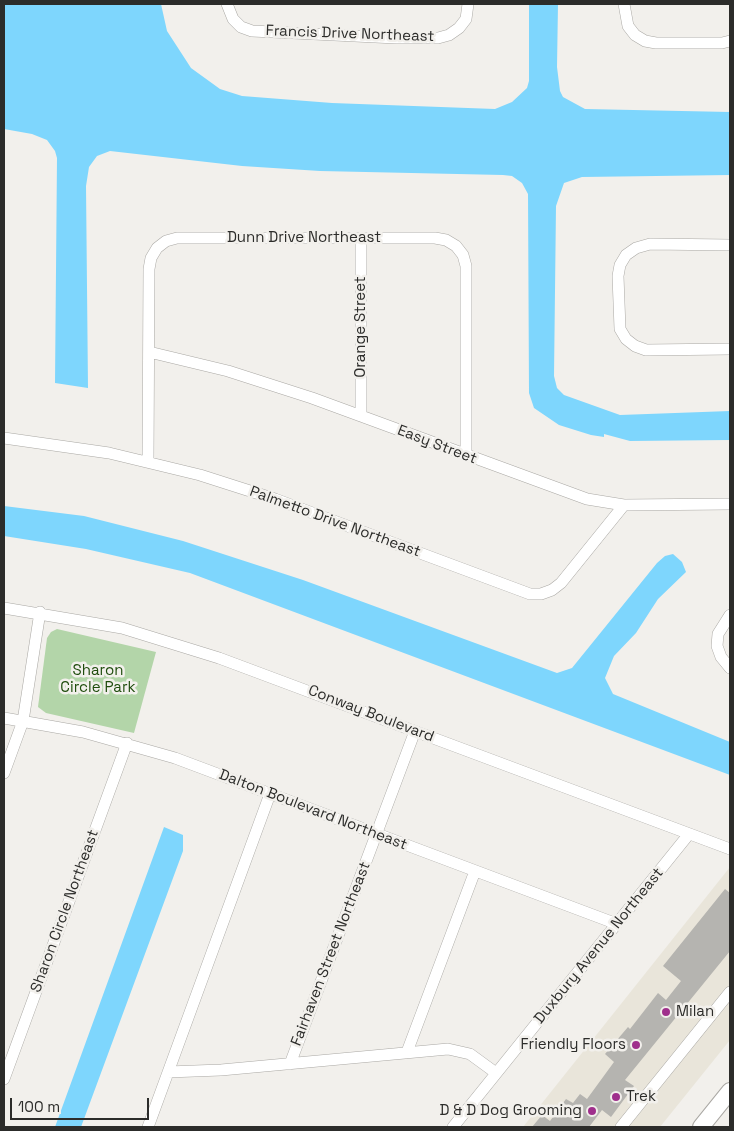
<!DOCTYPE html>
<html>
<head>
<meta charset="utf-8">
<style>
  body { margin:0 }
  #map { position:relative; width:734px; height:1131px; overflow:hidden; background:#f2f0ec; font-family:"Space Grotesk",sans-serif }
  canvas { display:block }
  .frame { position:absolute; inset:0; border:5px solid #2c2c2a; pointer-events:none }
  .scale { position:absolute; left:10px; top:1098px; width:139px; height:22px; box-sizing:border-box; border:2px solid #2c2c2a; border-top:0; padding-left:6px; font-size:15px; line-height:18px; white-space:nowrap; color:#2c2c2a; -webkit-text-stroke:4px #f2f0ec; paint-order:stroke }
</style>
</head>
<body>
<div id="map">
<canvas width="734" height="1131"></canvas>
<div class="frame"></div>
<div class="scale">100 m</div>
</div>
<script>
const ctx = document.querySelector('canvas').getContext('2d');
ctx.lineJoin = 'round';
function fill(path, color) { ctx.fillStyle = color; ctx.fill(path, 'evenodd'); }
const shape = rows => new Path2D(rows.map(r => 'M' + r).join(''));
function strokePath(path, color, width, dash) { ctx.strokeStyle = color; ctx.lineWidth = width; ctx.lineCap = dash ? 'butt' : 'round'; ctx.setLineDash(dash || []); ctx.stroke(path); }
function write(font, color, halo, rows, align = 'center') {
  ctx.font = font + ' "Space Grotesk",sans-serif'; ctx.lineWidth = 5; ctx.setLineDash([]); ctx.textBaseline = 'middle'; ctx.strokeStyle = halo; ctx.fillStyle = color; for (const [text, x, y, turn = 0] of rows) {
    ctx.save(); ctx.translate(x, y); ctx.rotate((+turn || 0) * Math.PI / 180); ctx.textAlign = isNaN(turn) ? turn : align; if (halo) ctx.strokeText(text, 0, 0); ctx.fillText(text, 0, 0); ctx.restore();
  }
}
const built = shape([
  [730,867,730,1040,660,1127,523,1127]
]);
const green = shape([
  [57,629,156,652,134,733,46,713,38,707,47,638,51,632]
]);
const water = shape([
  [4,4,161,4,167,31,191,68,220,89,242,96,332,103,495,109,512,102,527,88,529,81,529,4,558,4,557,67,560,91,563,97,585,109,730,112,730,175,582,177,564,183,556,206,554,376,557,388,564,395,620,415,730,411,730,440,630,441,604,434,604,437,591,435,559,425,534,408,529,393,528,194,522,183,512,176,503,175,320,171,242,166,110,151,97,156,89,167,86,186,88,388,55,383,57,158,55,151,47,140,32,134,4,129],
  [4,506,84,516,183,541,303,580,557,673,572,668,657,563,665,556,673,554,682,562,686,572,658,599,636,633,614,656,605,678,613,694,730,742,730,775,190,573,86,549,4,536],
  [164,827,183,835,183,851,81,1127,55,1127]
]);
const building = shape([
  [725,889,730,893,730,951,625,1080,634,1086,611,1117,602,1110,589,1127,532,1127,542,1115,550,1121,566,1099,573,1103,580,1094,587,1099,614,1062,605,1054,628,1027,630,1029,658,993,666,1000,681,981,663,966]
]);
const minor = shape([
  [227,4,233,19,241,27,252,31,396,38,438,38,449,35,459,28,466,19,468,4],
  [624,4,628,26,635,35,645,41,656,43,722,43,730,41],
  [730,245,650,244,636,248,626,255,620,265,618,276,620,329,626,339,635,346,646,350,730,349],
  [149,352,228,371,312,398,587,499,624,505,730,504],
  [361,416,361,238],
  [4,438,109,453,200,475,275,499,530,594,541,594,552,590,561,583,624,505],
  [148,462,149,269,151,258,157,248,166,241,177,238,435,238,446,240,456,246,463,255,466,266,466,456],
  [4,608,122,628,219,658,730,849],
  [730,615,718,634,717,646,721,657,730,668],
  [4,718,83,732,175,758,617,924],
  [4,773,23,721,40,612],
  [407,1052,475,871],
  [290,1064,415,731],
  [168,1072,221,1070,448,1049,470,1054,496,1073],
  [4,1079,127,743],
  [148,1127,270,794],
  [453,1127,689,834],
  [621,1127,730,992]
]);
const primary = shape([
  [701,1127,730,1091]
]);
const markers = [
  [666,1012,5,"#9f2f8c"],
  [636,1045,5,"#9f2f8c"],
  [616,1097,5,"#9f2f8c"],
  [592,1111,5,"#9f2f8c"]
];
const streetNames = [
  ["Francis Drive Northeast",350,34,2],
  ["Dunn Drive Northeast",304,238],
  ["Orange Street",361,327,-90],
  ["Easy Street",437,445,21],
  ["Palmetto Drive Northeast",335,522,20],
  ["Conway Boulevard",371,714,21],
  ["Dalton Boulevard Northeast",313,810,21],
  ["Sharon Circle Northeast",65,911,-70],
  ["Duxbury Avenue Northeast",599,946,-51],
  ["Fairhaven Street Northeast",331,954,-69]
];
const parkNames = [
  ["Sharon",98,671],
  ["Circle Park",98,688]
];
const poiNames = [
  ["Milan",676,1012],
  ["Friendly Floors",626,1045,"right"],
  ["Trek",626,1097],
  ["D & D Dog Grooming",582,1111,"right"]
];
fill(built, '#e9e5da');
fill(green, '#b3d5a9');
fill(water, '#7ed6fd');
fill(building, '#b5b4b0');
strokePath(minor, '#aaa8a4', 12);
strokePath(primary, '#aaa8a4', 18);
strokePath(minor, '#fff', 11);
strokePath(primary, '#fff', 16);
for (const [x, y, r, color] of markers) { const dot = new Path2D(); dot.arc(x, y, r, 0, 2 * Math.PI); ctx.fillStyle = color; ctx.fill(dot); strokePath(dot, '#f2f0ec', 2); }
write('15px', '#2c2c2a', '#f2f0ec', streetNames);
write('15px', '#1f4d0d', '#f2f0ec', parkNames);
write('15px', '#2c2c2a', '#f2f0ec', poiNames, 'left');
</script>
</body>
</html>
